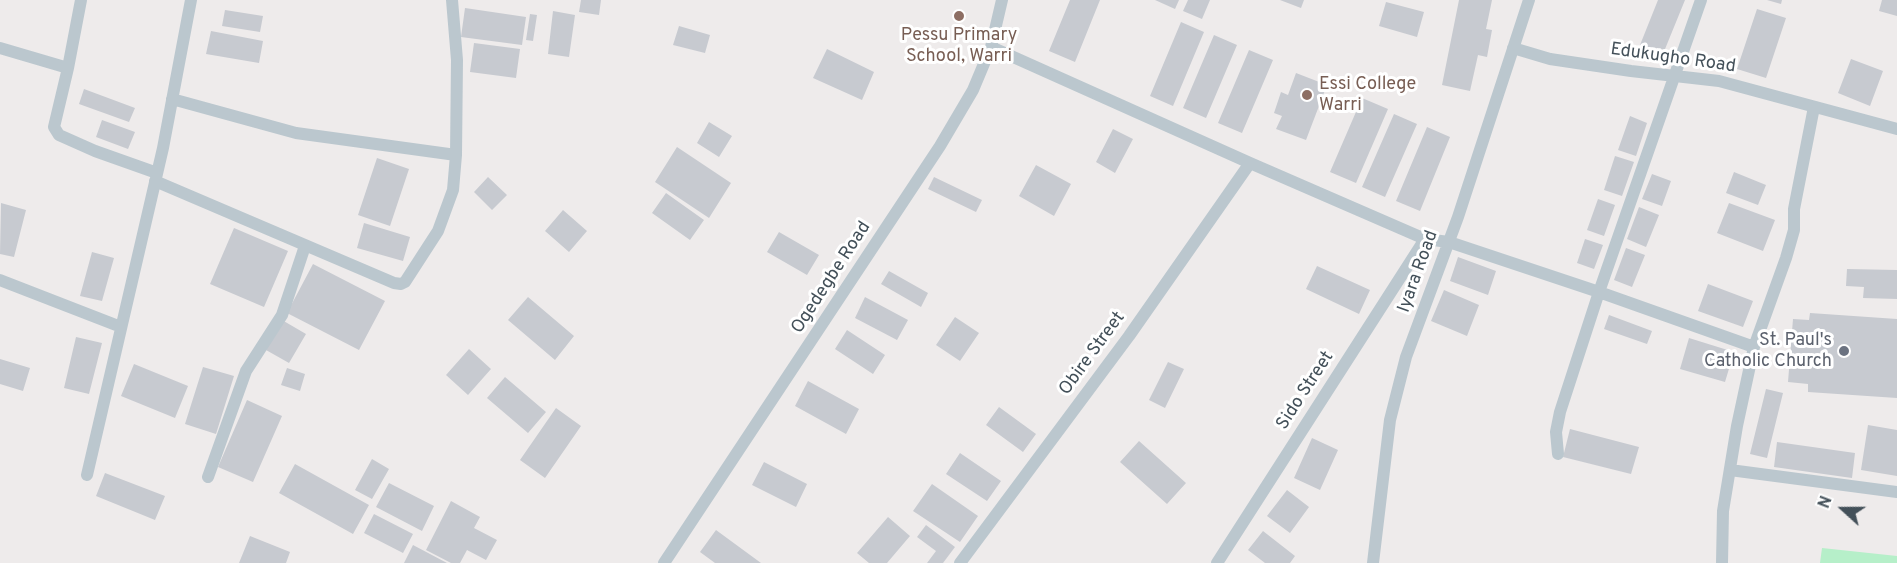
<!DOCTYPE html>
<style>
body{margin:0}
#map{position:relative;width:1897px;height:563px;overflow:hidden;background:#eeebeb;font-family:Overpass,sans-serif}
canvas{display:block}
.north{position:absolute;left:1813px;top:479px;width:60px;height:60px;-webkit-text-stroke:4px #fff;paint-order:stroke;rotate:291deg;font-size:16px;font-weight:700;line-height:24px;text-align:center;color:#435059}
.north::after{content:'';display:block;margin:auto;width:21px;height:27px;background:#435059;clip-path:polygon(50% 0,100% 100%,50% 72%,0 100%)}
</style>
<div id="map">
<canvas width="1897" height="563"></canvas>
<div class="north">N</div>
</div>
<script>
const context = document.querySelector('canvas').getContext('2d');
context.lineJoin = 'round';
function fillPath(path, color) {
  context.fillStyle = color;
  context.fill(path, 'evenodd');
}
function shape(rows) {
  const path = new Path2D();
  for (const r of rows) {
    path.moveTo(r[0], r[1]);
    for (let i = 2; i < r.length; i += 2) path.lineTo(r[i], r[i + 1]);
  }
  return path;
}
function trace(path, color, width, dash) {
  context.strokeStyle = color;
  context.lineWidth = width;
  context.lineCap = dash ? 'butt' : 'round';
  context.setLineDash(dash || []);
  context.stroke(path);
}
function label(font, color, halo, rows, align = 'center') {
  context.font = font + ' Overpass,sans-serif';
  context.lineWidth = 6;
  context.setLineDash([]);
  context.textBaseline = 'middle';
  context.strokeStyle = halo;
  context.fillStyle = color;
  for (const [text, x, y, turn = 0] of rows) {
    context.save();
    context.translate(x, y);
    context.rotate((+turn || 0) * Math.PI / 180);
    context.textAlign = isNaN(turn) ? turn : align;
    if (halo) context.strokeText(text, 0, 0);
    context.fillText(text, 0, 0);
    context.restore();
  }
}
fillPath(shape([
 [1822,548,1897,556,1897,563,1820,563]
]), '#b6efc9');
fillPath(shape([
 [581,0,601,0,599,15,579,12],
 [1070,0,1100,0,1075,62,1049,51],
 [1155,0,1179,0,1175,9],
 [1188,0,1210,0,1202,19,1183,11],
 [1280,0,1304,0,1301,8],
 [1459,0,1492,0,1486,29,1492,30,1487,57,1478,55,1470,91,1442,85],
 [1658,0,1685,0,1663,54,1640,45],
 [1767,0,1782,0,1781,4],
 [1882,0,1897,0,1897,16,1879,11],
 [1386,2,1424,12,1417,37,1379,26],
 [465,8,526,17,522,45,461,37],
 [1757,9,1786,18,1766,78,1737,69],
 [225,10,263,16,260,32,222,26],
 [553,11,575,15,569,57,548,54],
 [530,14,537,15,533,41,526,40],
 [1181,22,1204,32,1173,106,1150,96],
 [679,26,710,35,705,53,673,45],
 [211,31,263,41,259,63,206,54],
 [1214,35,1237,45,1206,118,1183,108],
 [474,43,520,49,516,78,470,72],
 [827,49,874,72,862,100,813,78],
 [1249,50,1273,60,1242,133,1218,123],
 [1851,59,1883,71,1870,106,1838,93],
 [1296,73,1327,85,1306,140,1276,129,1282,116,1274,113,1281,92,1288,95],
 [84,89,135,108,129,122,79,104],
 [1362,98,1388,109,1356,183,1330,172],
 [1394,114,1417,124,1385,197,1362,187],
 [1630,116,1647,123,1636,156,1618,150],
 [102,120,135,132,128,149,96,137],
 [709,122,732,136,719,157,697,143],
 [1427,127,1450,137,1420,211,1396,201],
 [1113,129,1133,139,1115,173,1096,162],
 [677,147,731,183,709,218,655,182],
 [1615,156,1634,162,1622,196,1604,190],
 [377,158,409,169,390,226,358,215],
 [1036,165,1071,184,1054,216,1019,196],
 [1734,172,1766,185,1758,205,1726,193],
 [1652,174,1671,181,1662,206,1642,199],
 [488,177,507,195,492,210,474,192],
 [934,177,982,200,976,212,928,189],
 [666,193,704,220,690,240,652,213],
 [1598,199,1615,205,1604,236,1587,230],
 [1,203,26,210,14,257,0,254],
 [1729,203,1775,220,1763,251,1717,233],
 [1639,207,1659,215,1646,247,1627,239],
 [563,210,587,231,569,252,545,231],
 [364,223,410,237,403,261,357,248],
 [234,228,288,251,264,307,210,284],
 [779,232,819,255,807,275,767,252],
 [1585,239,1603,245,1594,269,1577,263],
 [1626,248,1645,255,1632,287,1614,280],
 [92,252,114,258,102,301,80,296],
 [1458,257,1496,271,1488,295,1450,281],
 [313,264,385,301,359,350,287,313],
 [1317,266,1370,290,1359,314,1306,289],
 [1847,269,1897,270,1897,299,1863,298,1864,287,1846,286],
 [889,271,928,293,921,307,881,284],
 [1708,284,1753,301,1743,327,1698,311],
 [1444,290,1479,305,1467,336,1431,321],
 [528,297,574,336,555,360,508,320],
 [865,297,908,320,897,340,855,318],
 [1810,313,1897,319,1897,398,1808,392,1808,384,1788,382,1793,319,1809,320],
 [1609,315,1652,331,1647,344,1604,329],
 [955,317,979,333,960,361,936,345],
 [282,320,306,334,289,363,266,350],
 [847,330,885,355,873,374,835,349],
 [76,337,102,343,89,394,64,388],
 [1689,338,1734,352,1725,382,1680,369],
 [469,349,491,369,468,395,446,375],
 [0,359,30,368,23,391,0,384],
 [1168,362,1184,369,1165,408,1149,400],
 [134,364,188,386,175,418,121,396],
 [203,367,234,376,216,434,185,424],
 [287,368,305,374,300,391,281,385],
 [505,377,546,412,528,433,487,398],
 [808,381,859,409,846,434,795,406],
 [1766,389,1783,393,1767,458,1750,454],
 [247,400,282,416,253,482,218,467],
 [999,407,1036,434,1023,452,986,425],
 [556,408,581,426,545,478,520,460],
 [1868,425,1897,430,1897,476,1861,470],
 [1570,429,1639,447,1631,474,1563,457],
 [1312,438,1338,450,1320,490,1294,478],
 [1139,441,1186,483,1167,504,1120,462],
 [1777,442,1855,453,1852,478,1774,467],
 [960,453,1001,481,987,501,946,474],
 [372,459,389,469,372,499,355,490],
 [764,462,807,484,796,507,752,485],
 [295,464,369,505,353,534,279,493],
 [105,473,165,496,155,520,96,496],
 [389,483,434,506,422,531,376,507],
 [932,484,978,516,960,542,913,511],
 [1287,490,1309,507,1290,533,1267,516],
 [451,501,480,517,474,528,497,540,486,560,467,550,460,563,451,563,426,550],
 [374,514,413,534,403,553,364,533],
 [888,517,910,536,887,563,869,563,857,553],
 [926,525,955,547,943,563,927,563,936,551,917,537],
 [716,530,761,563,715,563,700,552],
 [1263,531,1295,556,1290,563,1265,563,1248,550],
 [250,536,290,552,286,563,239,563],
 [413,545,447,563,404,563]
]), '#c7cad0');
trace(shape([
 [991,47,1250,163,1425,239,1449,242,1599,292,1754,347],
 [0,48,68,68,54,127,59,135,95,151,157,173],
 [1513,48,1550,59,1631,71,1719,81,1897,129],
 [68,68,81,0],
 [172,99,296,133,456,155],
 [155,181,394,283,401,284,405,282,438,231,453,190,456,155,457,60,452,0],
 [0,280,121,327],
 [1558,454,1556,432,1560,412,1599,292,1701,0],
 [1730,470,1897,492],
 [87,475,163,148,191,0],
 [208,477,246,371,282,315,305,246],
 [664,563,940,146,973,90,991,47,1002,0],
 [960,563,1129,336,1250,163],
 [1217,563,1425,239],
 [1373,563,1390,420,1406,357,1458,217,1529,0],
 [1722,563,1723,511,1737,426,1754,347,1786,258,1794,230,1794,209,1814,107]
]), '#bbc7ce', 12);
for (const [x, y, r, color] of [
 [959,16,6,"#8d6e63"],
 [1307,95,6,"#8d6e63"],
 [1844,351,6,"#6b7280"]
]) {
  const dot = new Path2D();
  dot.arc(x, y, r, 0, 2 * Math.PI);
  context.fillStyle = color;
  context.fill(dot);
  trace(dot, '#fff', 2);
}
label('18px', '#785e54', '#fff', [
 ["Pessu Primary",959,36],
 ["School, Warri",959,57],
 ["Essi College",1319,85,"left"],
 ["Warri",1319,106,"left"]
]);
label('18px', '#435059', '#fff', [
 ["Edukugho Road",1673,59,8],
 ["Iyara Road",1419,272,-70],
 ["Ogedegbe Road",832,278,-57],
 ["Obire Street",1093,354,-54],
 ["Sido Street",1306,391,-57]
]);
label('18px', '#5b616d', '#fff', [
 ["St. Paul's",1832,341],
 ["Catholic Church",1832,362]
], 'right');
</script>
